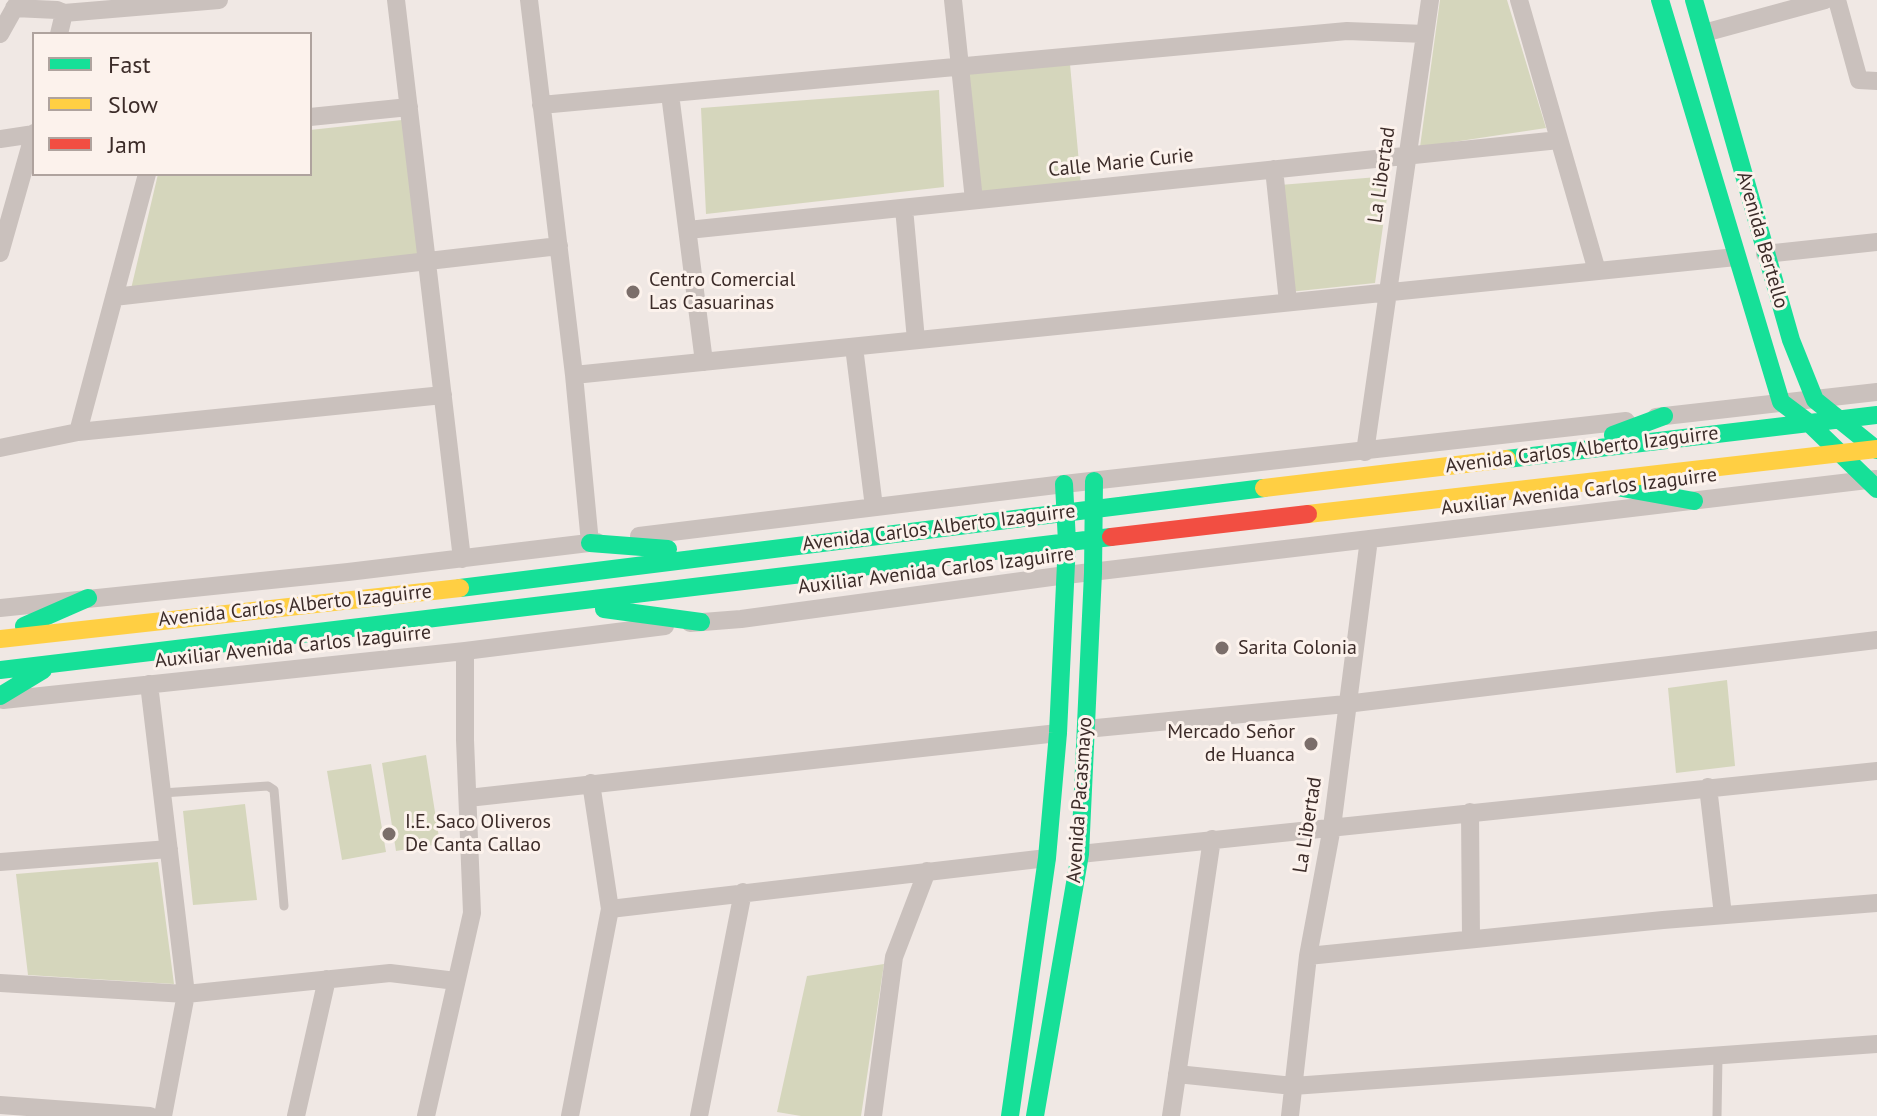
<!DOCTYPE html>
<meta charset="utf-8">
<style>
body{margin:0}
#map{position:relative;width:1877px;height:1116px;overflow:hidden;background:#f0e8e4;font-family:"PT Sans",sans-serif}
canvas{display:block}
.legend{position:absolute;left:32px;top:32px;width:280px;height:144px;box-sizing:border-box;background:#fcf2ec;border:2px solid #afa39e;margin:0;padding:10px 14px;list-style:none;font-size:24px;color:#3c2c29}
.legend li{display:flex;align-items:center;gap:16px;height:40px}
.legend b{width:40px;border:2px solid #afa39e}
</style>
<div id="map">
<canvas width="1877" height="1116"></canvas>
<ul class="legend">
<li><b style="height:10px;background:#16e098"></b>Fast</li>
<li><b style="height:10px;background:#ffcf43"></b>Slow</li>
<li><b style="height:10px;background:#f24e42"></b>Jam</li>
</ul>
</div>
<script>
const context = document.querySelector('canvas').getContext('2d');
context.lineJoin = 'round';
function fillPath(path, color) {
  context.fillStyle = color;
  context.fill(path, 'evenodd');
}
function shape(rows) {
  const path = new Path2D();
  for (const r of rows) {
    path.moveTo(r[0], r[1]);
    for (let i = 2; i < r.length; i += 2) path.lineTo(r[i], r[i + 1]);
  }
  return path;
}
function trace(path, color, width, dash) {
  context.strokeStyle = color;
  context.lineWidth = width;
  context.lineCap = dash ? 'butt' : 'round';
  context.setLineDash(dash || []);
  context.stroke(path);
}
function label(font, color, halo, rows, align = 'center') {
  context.font = font + ' "PT Sans",sans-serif';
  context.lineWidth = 6;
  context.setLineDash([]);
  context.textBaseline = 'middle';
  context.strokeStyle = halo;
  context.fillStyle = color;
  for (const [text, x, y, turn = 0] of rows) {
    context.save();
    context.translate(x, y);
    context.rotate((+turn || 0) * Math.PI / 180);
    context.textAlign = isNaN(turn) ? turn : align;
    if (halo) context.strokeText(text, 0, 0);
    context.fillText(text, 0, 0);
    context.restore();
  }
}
fillPath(shape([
 [1440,0,1507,0,1546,128,1420,147],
 [1070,64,1081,185,981,196,967,73],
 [939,90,944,187,706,214,701,108],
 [402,120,419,254,131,289,158,174,310,174,310,130],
 [1390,176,1375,283,1289,292,1280,185],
 [1727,680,1735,766,1676,773,1668,688],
 [426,755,440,844,396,851,382,763],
 [371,764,386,852,342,860,327,771],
 [245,804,257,900,193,905,183,811],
 [158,862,174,984,28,975,16,874],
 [884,964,861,1116,801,1116,777,1112,807,976]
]), '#d5d6bc');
trace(shape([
 [162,793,268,786,274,790,284,906],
 [1717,1116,1718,1056]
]), '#cac1bd', 9);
trace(shape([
 [396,0,462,559],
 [529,0,574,375,590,543],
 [953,0,974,200],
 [1519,0,1597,271],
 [1837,0,1859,80,1877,81],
 [14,8,57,10,64,13],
 [1704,33,1825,0],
 [0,34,19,0],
 [59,34,64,13,219,0],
 [670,94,704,362],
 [541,105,1347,31,1425,34],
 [310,117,409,107],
 [0,139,34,134],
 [1274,169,1288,302],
 [904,208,916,340],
 [688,230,1559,140],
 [0,253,34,133],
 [1765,254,1877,242],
 [114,297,559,246],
 [854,347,874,507],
 [574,375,1736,257],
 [1656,417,1877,392],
 [78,432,147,174],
 [0,448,78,432,443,395],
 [1365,452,1430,0],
 [639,536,1064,484,1626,421],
 [0,608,348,572,597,542],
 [690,623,741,619,1066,575,1876,479],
 [149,684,186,994,163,1116],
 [3,700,465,651,665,626],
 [1086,729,1346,704,1877,640],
 [1708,787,1723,915],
 [468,798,1058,733],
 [1470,812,1471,939],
 [1080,854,1877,771],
 [0,862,169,849],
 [610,909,1047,858],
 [1308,956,1663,920,1877,903],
 [0,983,186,994,390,973,456,981],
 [1177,1074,1293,1086,1877,1044],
 [0,1105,150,1116],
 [296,1116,327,979],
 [426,1116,472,913,465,740,465,651],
 [570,1116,610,909,591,783],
 [699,1116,743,892],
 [873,1116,894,957,927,871],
 [1171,1116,1212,839],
 [1290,1116,1308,956,1332,827,1369,539]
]), '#cac1bd', 18);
trace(shape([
 [1660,0,1781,402,1809,423,1877,489],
 [1694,0,1791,340,1815,400,1877,450],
 [1613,435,1664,416],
 [1507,459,1877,415],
 [1622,488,1694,501],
 [590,543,668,549],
 [460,588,1264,488],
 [604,609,701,622],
 [24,626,88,598],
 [0,670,1111,537],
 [0,696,43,670],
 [1010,1116,1047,858,1058,733,1067,542,1064,484],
 [1035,1116,1080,854,1093,573,1094,481]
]), '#16e098', 18);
trace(shape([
 [1264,488,1507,459],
 [1308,514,1877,449],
 [0,639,460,588]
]), '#ffcf43', 18);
trace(shape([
 [1111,537,1308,514]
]), '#f24e42', 18);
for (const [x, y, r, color] of [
 [633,292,8,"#7b6e6a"],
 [1222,648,8,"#7b6e6a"],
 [1311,744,8,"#7b6e6a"],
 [389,834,8,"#7b6e6a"]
]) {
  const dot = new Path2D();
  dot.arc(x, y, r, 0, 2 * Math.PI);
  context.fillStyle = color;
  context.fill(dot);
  trace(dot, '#fcf2ec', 3);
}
label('20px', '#3c2c29', '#fcf2ec', [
 ["Calle Marie Curie",1121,163,-6],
 ["La Libertad",1382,175,-82],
 ["Avenida Bertello",1762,240,74],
 ["Avenida Carlos Alberto Izaguirre",1582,450,-7],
 ["Auxiliar Avenida Carlos Izaguirre",1579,492,-7],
 ["Avenida Carlos Alberto Izaguirre",939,528,-7],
 ["Auxiliar Avenida Carlos Izaguirre",936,571,-7],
 ["Avenida Carlos Alberto Izaguirre",295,606,-6],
 ["Auxiliar Avenida Carlos Izaguirre",293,647,-6],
 ["Avenida Pacasmayo",1080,800,-86],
 ["La Libertad",1308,825,-81]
]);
label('20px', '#3c2c29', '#fcf2ec', [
 ["Centro Comercial",649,280],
 ["Las Casuarinas",649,303],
 ["Sarita Colonia",1238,648],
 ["Mercado Señor",1295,732,"right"],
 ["de Huanca",1295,755,"right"],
 ["I.E. Saco Oliveros",405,822],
 ["De Canta Callao",405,845]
], 'left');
</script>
